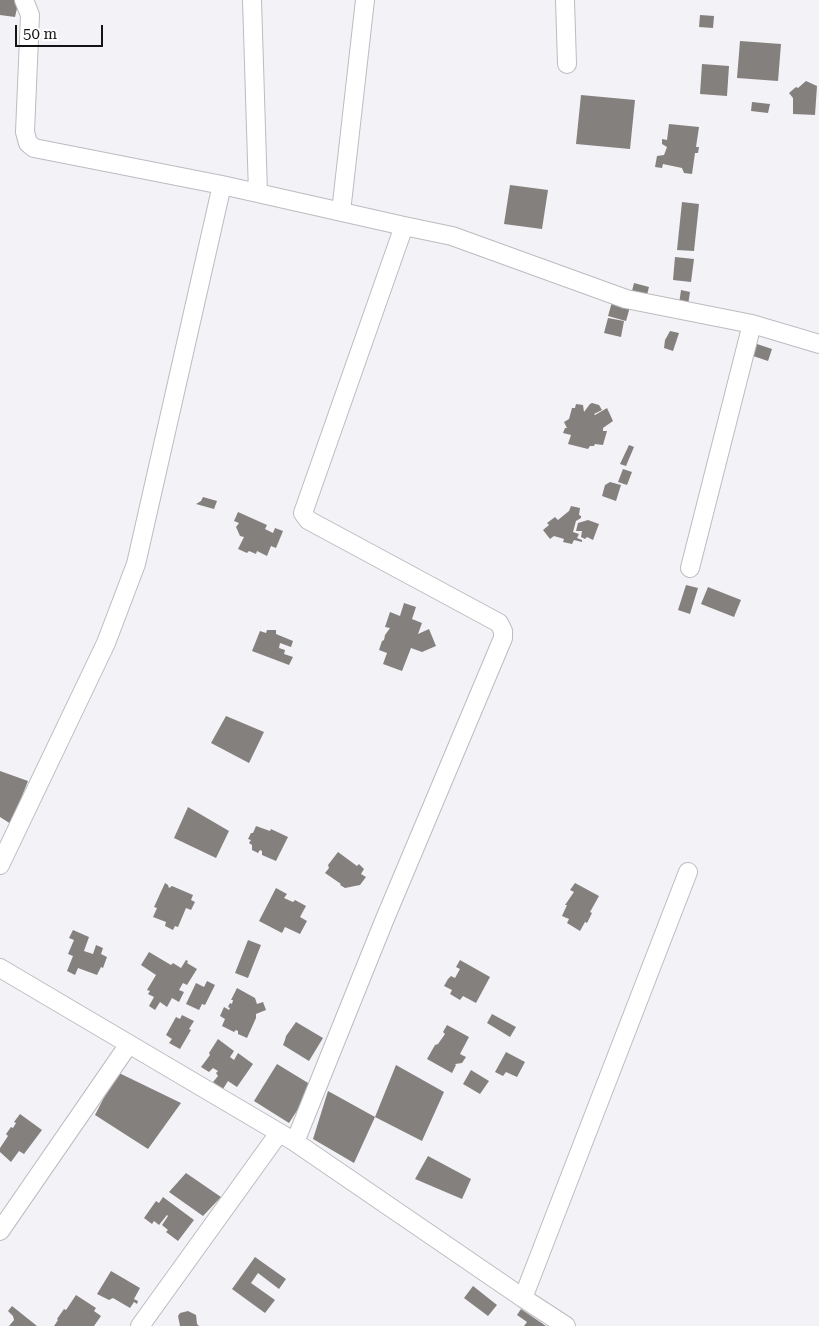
<!DOCTYPE html>
<style>
body{margin:0}
#map{position:relative;width:819px;height:1326px;overflow:hidden;background:#f2f2f7;font-family:"Roboto Serif",serif}
canvas{display:block}
.scale{position:absolute;left:15px;top:25px;width:88px;height:22px;box-sizing:border-box;border:2px solid #131415;border-top:0;padding-left:6px;font-size:15px;line-height:18px;white-space:nowrap;color:#131415;-webkit-text-stroke:4px #fff;paint-order:stroke}
</style>
<div id="map">
<canvas width="819" height="1326"></canvas>
<div class="scale">50 m</div>
</div>
<script>
const context = document.querySelector('canvas').getContext('2d');
context.lineJoin = 'round';
function fillPath(path, color) {
  context.fillStyle = color;
  context.fill(path, 'evenodd');
}
function shape(rows) {
  const path = new Path2D();
  for (const r of rows) {
    path.moveTo(r[0], r[1]);
    for (let i = 2; i < r.length; i += 2) path.lineTo(r[i], r[i + 1]);
  }
  return path;
}
function trace(path, color, width, dash) {
  context.strokeStyle = color;
  context.lineWidth = width;
  context.lineCap = dash ? 'butt' : 'round';
  context.setLineDash(dash || []);
  context.stroke(path);
}
fillPath(shape([
 [0,0,19,0,15,17,0,15],
 [700,15,714,16,713,28,699,27],
 [740,41,781,44,778,81,737,78],
 [702,64,729,66,727,96,700,94],
 [806,81,817,86,815,115,793,114,793,98,789,93,796,87,798,88],
 [581,95,635,100,630,149,576,144],
 [752,102,770,104,768,113,751,111],
 [669,124,699,127,696,147,699,147,698,153,695,153,692,174,684,173,682,168,663,164,662,168,655,167,657,156,664,155,667,147,662,144,662,139,667,140],
 [510,185,548,190,542,229,504,224],
 [682,202,699,204,694,251,677,250],
 [675,257,694,259,691,282,673,280],
 [634,283,649,287,647,295,632,291],
 [681,290,690,292,688,305,679,304],
 [612,302,630,307,626,321,608,316],
 [608,318,624,321,621,337,604,333],
 [670,331,679,333,673,351,664,348,665,340],
 [757,344,772,349,768,361,753,356],
 [592,403,599,405,602,410,594,414,595,415,607,408,613,421,603,428,603,431,607,431,603,445,595,444,594,446,590,446,588,449,568,444,571,435,563,433,565,428,567,428,564,422,569,419,572,408,575,408,576,404,583,405,584,412,590,404],
 [629,445,634,447,626,466,620,464],
 [623,469,632,472,627,485,618,482],
 [610,482,621,485,616,501,602,496,605,485],
 [203,497,217,501,214,509,196,504,201,501],
 [571,506,580,508,579,515,581,516,581,518,576,521,573,532,579,534,577,538,582,540,582,542,574,540,572,544,563,542,564,539,554,536,550,539,543,530,549,525,547,523,555,517,558,520,569,511],
 [238,512,267,525,265,529,273,533,275,528,283,531,276,548,271,546,267,556,257,551,256,554,249,551,247,553,238,549,244,537,240,536,236,527,239,523,234,521],
 [588,520,599,524,593,540,587,537,585,539,581,537,582,531,576,531,578,523],
 [686,585,698,588,690,614,678,610],
 [708,587,741,600,734,617,701,604],
 [404,603,416,607,412,619,422,623,418,634,429,629,436,646,422,652,411,648,402,671,383,664,387,653,379,650,382,641,384,640,385,635,390,628,385,627,390,612,400,616],
 [267,630,276,630,276,634,293,641,291,647,280,643,279,648,285,650,284,654,293,657,289,665,252,651,260,631,266,633],
 [226,716,264,732,249,763,211,743],
 [0,771,28,781,11,824,0,817],
 [188,807,229,831,216,858,174,838],
 [256,826,270,831,271,829,288,837,276,861,262,855,262,851,260,850,258,853,252,850,252,845,249,843,251,840,248,839,251,833,253,833],
 [338,852,357,866,359,864,364,869,361,874,366,877,360,885,345,888,340,885,341,884,325,873,329,868,328,865],
 [165,883,168,885,169,888,172,886,193,895,191,900,195,902,191,910,186,908,178,927,175,926,173,930,165,926,166,922,153,917,157,908,154,907],
 [575,883,599,896,590,912,592,913,587,923,585,922,580,931,567,923,569,919,562,916,567,905,565,905,574,892,570,890],
 [276,888,287,894,284,898,293,902,295,900,306,906,300,917,307,921,300,934,285,927,282,933,259,921],
 [73,930,89,937,84,951,93,954,96,945,103,948,101,954,107,957,103,968,101,967,97,975,78,968,75,975,67,971,73,956,68,954,74,940,69,938],
 [248,940,261,945,248,978,235,973],
 [149,952,171,965,173,963,181,968,186,960,188,961,187,963,197,969,187,985,183,983,179,990,184,992,179,1002,172,998,167,1007,160,1002,155,1010,149,1006,154,997,148,994,150,991,147,990,156,975,141,965],
 [460,960,490,977,476,1003,463,996,460,1000,450,994,452,990,444,986,448,979,451,976,455,978,460,969,456,967],
 [207,981,215,985,205,1005,202,1004,199,1010,186,1004,196,983,204,987],
 [237,988,255,998,257,1004,263,1002,266,1010,256,1014,256,1018,247,1038,238,1034,238,1031,236,1030,234,1032,222,1026,225,1019,220,1016,224,1007,229,1010,230,1008,228,1007,230,1003,232,1004,233,1000,231,1000],
 [492,1014,516,1027,510,1037,487,1023],
 [182,1015,194,1021,189,1029,191,1030,180,1049,169,1043,172,1039,166,1035,176,1017,180,1019],
 [296,1022,323,1038,309,1061,283,1045,285,1040,286,1036],
 [447,1025,469,1037,460,1054,466,1057,462,1063,455,1064,456,1065,452,1073,427,1059,435,1045,438,1044,445,1034,443,1032],
 [218,1039,234,1051,230,1057,234,1060,238,1053,253,1064,237,1087,228,1081,223,1089,213,1082,218,1076,216,1073,218,1071,213,1068,209,1072,201,1067,210,1055,209,1053],
 [506,1052,525,1062,517,1077,506,1072,503,1076,495,1072],
 [277,1064,313,1086,289,1123,254,1101],
 [396,1065,444,1092,422,1141,375,1117,354,1163,313,1139,328,1091,375,1117],
 [471,1070,489,1081,480,1094,463,1084],
 [117,1072,181,1103,148,1149,95,1115],
 [20,1114,42,1130,24,1154,19,1151,11,1162,0,1152,0,1148,8,1136,6,1134,11,1127,13,1128,16,1123,14,1122],
 [428,1156,471,1179,462,1199,415,1179],
 [186,1173,221,1197,203,1216,169,1192],
 [163,1197,194,1220,178,1241,166,1232,168,1230,162,1225,168,1216,167,1215,159,1225,154,1221,152,1224,144,1218,156,1201,159,1203],
 [255,1257,286,1279,279,1289,258,1273,251,1283,275,1300,265,1313,232,1289],
 [111,1271,140,1288,134,1299,138,1301,137,1304,134,1302,130,1308,113,1298,109,1300,97,1294],
 [473,1286,497,1305,488,1316,464,1298],
 [76,1295,96,1308,94,1311,101,1316,94,1326,54,1326,58,1320,57,1319,64,1309,66,1310],
 [12,1306,37,1326,9,1326,14,1320,13,1316,8,1311],
 [521,1309,546,1326,524,1326,527,1322,517,1315],
 [188,1311,196,1315,197,1324,199,1326,180,1326,178,1316,180,1313]
]), '#84807e');
const minor = shape([
 [24,0,30,15,25,132,28,143,34,148,222,185,404,226,452,236,626,299,752,324,819,344],
 [252,0,258,193],
 [565,0,567,64],
 [341,212,365,0],
 [690,568,752,324],
 [0,865,106,643,136,564,222,185],
 [0,968,295,1142,523,1298,566,1326],
 [295,1142,384,921,503,638,503,631,499,623,308,520,303,513,404,226],
 [0,1231,129,1044],
 [523,1298,688,872],
 [140,1326,279,1133]
]);
trace(minor, '#bcbcc0', 20);
trace(minor, '#fff', 18);
</script>
